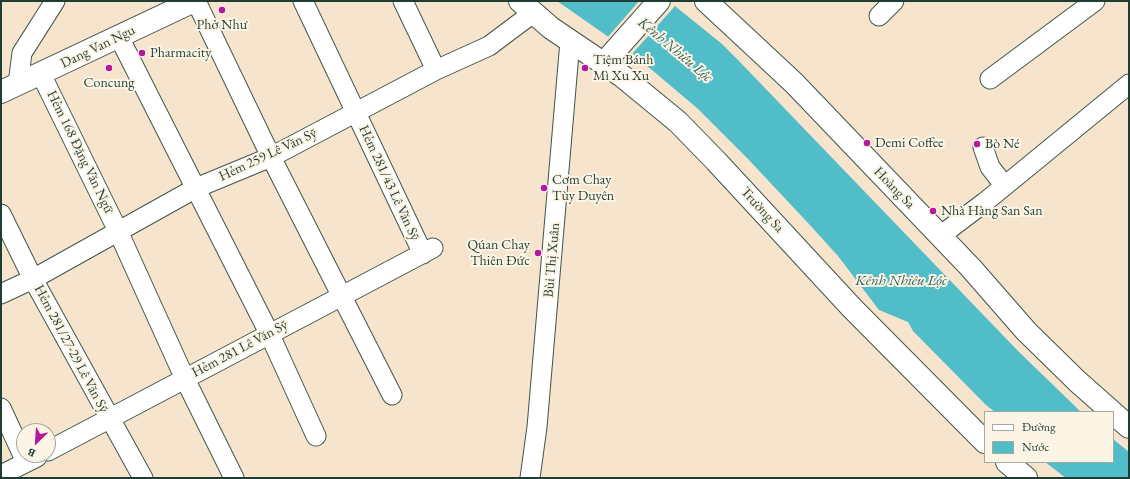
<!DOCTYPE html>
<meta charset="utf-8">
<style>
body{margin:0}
#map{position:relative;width:1130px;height:479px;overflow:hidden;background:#f7e4cc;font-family:"EB Garamond",serif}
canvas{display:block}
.frame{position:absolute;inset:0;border:2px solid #1f3d34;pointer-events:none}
.legend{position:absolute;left:984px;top:411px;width:130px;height:52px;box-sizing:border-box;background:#fcf5e5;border:1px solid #a4ab9e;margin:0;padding:5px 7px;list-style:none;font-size:12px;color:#1f3d34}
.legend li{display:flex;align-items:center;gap:8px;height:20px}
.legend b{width:20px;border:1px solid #a4ab9e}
.north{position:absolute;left:16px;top:423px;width:40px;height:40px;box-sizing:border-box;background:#fcf5e5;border:1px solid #a4ab9e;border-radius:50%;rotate:205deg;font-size:11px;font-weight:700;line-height:16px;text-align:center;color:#1f3d34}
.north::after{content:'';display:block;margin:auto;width:14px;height:18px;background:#b5179e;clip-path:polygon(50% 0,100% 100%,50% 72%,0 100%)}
</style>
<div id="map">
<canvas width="1130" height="479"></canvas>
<div class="frame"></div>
<ul class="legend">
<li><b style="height:5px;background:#fff"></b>Đường</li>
<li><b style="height:11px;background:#50bdc9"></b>Nước</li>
</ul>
<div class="north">B</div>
</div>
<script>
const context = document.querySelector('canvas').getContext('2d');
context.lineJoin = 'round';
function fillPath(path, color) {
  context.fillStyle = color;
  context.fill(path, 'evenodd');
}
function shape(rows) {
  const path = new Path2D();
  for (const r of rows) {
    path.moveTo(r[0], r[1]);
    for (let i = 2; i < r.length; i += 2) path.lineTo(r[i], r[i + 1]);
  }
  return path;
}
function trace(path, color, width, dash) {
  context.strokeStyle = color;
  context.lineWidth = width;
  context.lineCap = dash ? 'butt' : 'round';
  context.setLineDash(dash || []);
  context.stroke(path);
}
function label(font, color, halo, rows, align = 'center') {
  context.font = font + ' "EB Garamond",serif';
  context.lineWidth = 4;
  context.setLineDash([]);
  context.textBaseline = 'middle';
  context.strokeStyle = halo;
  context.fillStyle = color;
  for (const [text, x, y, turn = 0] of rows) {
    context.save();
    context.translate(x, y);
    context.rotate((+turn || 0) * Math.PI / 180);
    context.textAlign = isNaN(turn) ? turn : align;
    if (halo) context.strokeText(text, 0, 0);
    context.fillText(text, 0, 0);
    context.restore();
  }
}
fillPath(shape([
 [557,1,667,1,675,6,722,44,737,59,1018,351,1081,412,995,412,986,405,913,331,908,322,879,310,838,256,809,224,748,159,697,108,633,54],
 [1113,439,1129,452,1129,478,1066,478,1045,462,1113,462]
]), '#50bdc9');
fillPath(shape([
 [639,1,671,1,676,5,631,55,607,38]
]), '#f7e4cc');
const street = shape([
 [196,1,271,157,392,395],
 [303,1,423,254],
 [403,1,436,70],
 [879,16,894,1],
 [119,37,269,333,316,436],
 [41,74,118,231,185,379,234,478],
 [990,79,1095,1],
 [18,84,22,53,55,1],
 [983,147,990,167,1004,185],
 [1,214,33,279,143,478],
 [940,236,985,202,1129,84],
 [1,294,33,279,196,188,271,157,436,70,489,46,533,13],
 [1,408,26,462],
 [48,451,433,248],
 [1,475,37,457],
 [530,478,537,427,570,41]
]);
const secondary = shape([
 [520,1,551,28,622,76,678,122,716,161,852,308,985,442],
 [706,1,794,83,971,268,1026,331,1077,381,1112,412],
 [604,63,659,1],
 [1,92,194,1],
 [1113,413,1129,427],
 [1007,462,1026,478]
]);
trace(street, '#3f564b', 21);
trace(secondary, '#3f564b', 24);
trace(street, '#fff', 19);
trace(secondary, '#fff', 22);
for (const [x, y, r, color] of [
 [222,10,4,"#b5179e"],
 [142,53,4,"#b5179e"],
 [109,68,4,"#b5179e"],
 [585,68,4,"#b5179e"],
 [867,143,4,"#b5179e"],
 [977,144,4,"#b5179e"],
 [544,188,4,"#b5179e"],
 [933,211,4,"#b5179e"],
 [538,253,4,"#b5179e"]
]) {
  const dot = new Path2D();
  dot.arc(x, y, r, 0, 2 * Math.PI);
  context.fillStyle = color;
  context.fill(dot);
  trace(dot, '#fcf5e5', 1.5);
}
label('14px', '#1f3d34', '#fcf5e5', [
 ["Phở Như",222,25,"center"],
 ["Pharmacity",150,53],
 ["Tiệm Bánh",593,60],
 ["Mì Xu Xu",593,76],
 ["Concung",109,83,"center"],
 ["Demi Coffee",875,143],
 ["Bò Né",985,144],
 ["Cơm Chay",552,180],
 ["Tùy Duyên",552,196],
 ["Nhà Hàng San San",941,211],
 ["Qúan Chay",530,245,"right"],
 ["Thiên Đức",530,261,"right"]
], 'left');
label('14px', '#1f3d34', '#fcf5e5', [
 ["Dang Van Ngu",98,47,-26],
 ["Hẻm 168 Đặng Văn Ngữ",80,152,64],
 ["Hẻm 259 Lê Văn Sỹ",268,155,-25],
 ["Hẻm 281/43 Lê Văn Sỹ",389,183,65],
 ["Hoàng Sa",894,188,46],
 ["Trường Sa",762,210,47],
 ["Bùi Thị Xuân",552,260,-85],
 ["Hẻm 281/27-29 Lê Văn Sỹ",71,349,62],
 ["Hẻm 281 Lê Văn Sỹ",240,349,-28]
]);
label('italic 15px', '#2b5d59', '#fcf5e5', [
 ["Kênh Nhiêu Lộc",675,50,40],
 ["Kênh Nhiêu Lộc",901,281]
]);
</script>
